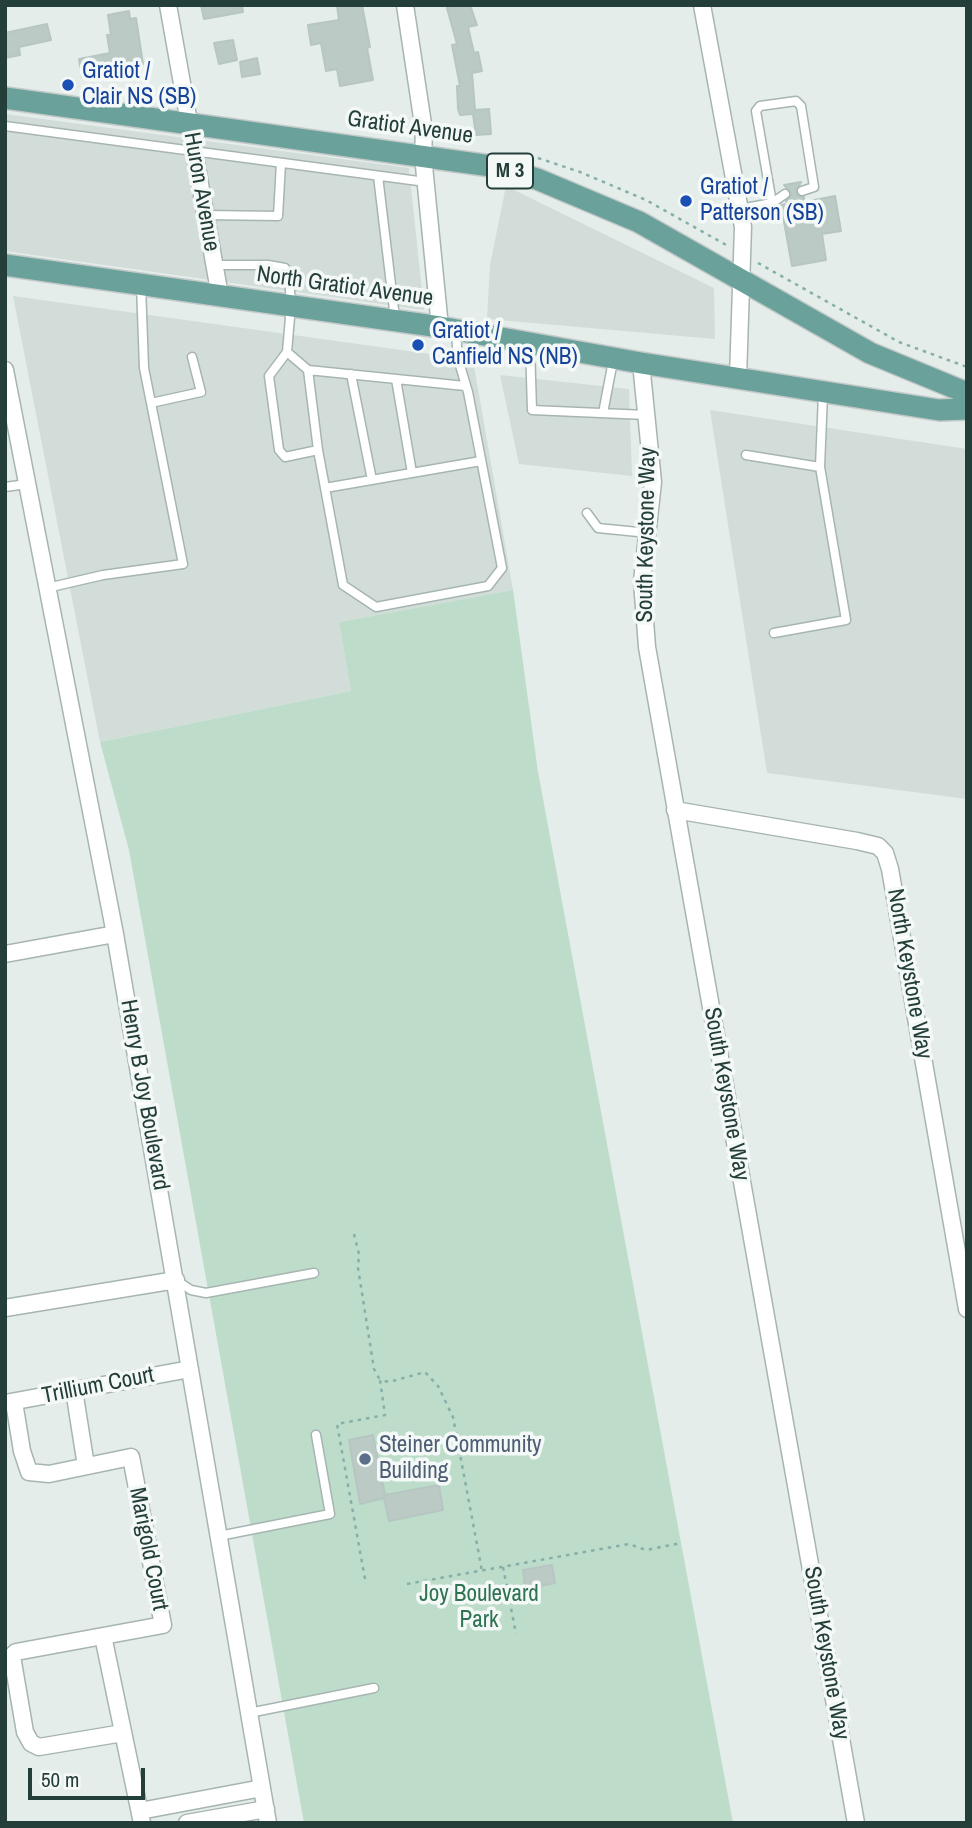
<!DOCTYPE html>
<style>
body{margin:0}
#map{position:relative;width:972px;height:1828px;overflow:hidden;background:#e4edea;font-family:"Archivo Narrow",sans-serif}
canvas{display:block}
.frame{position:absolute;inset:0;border:7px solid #243e3a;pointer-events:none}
.scale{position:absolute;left:28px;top:1768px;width:117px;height:32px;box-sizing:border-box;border:4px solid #243e3a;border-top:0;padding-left:9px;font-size:21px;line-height:24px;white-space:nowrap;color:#243e3a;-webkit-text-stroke:5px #f4f9f7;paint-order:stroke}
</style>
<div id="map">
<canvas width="972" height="1828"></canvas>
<div class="frame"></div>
<div class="scale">50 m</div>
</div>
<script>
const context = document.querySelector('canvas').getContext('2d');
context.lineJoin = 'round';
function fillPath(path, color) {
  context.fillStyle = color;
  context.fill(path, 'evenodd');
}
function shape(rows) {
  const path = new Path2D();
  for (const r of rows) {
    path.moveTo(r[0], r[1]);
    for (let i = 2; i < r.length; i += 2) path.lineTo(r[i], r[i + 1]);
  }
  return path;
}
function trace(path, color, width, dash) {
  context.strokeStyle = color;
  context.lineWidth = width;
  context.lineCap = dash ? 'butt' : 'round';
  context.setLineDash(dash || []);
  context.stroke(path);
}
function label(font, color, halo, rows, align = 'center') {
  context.font = font + ' "Archivo Narrow",sans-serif';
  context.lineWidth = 7;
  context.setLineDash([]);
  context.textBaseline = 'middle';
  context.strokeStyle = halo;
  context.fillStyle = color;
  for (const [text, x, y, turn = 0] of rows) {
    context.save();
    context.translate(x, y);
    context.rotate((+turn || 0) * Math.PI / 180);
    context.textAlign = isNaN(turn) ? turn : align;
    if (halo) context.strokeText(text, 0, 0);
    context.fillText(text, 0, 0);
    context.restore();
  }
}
fillPath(shape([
 [5,114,409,168,424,310,5,251],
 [506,186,714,288,715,339,487,319,490,265],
 [13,296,473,360,513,590,339,622,351,691,100,742],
 [500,375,629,389,632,476,519,464],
 [710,410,967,449,967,799,767,773]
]), '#d2ddd9');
fillPath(shape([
 [513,590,538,772,733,1823,304,1823,129,850,100,742,351,691,339,622]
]), '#bdddca');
const building = shape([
 [201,5,242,5,243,12,204,19,201,5],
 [337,5,362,5,370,47,367,48,373,80,340,86,337,69,326,71,321,43,311,45,308,25,339,20,337,5],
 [457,5,470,5,477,25,468,27,474,53,478,52,482,71,472,73,475,110,489,109,491,134,476,135,473,114,460,115,458,109,457,86,460,86,452,45,457,44,447,8,457,5],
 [129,11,130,19,136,18,143,64,100,71,101,75,82,77,79,59,110,53,107,35,111,35,108,15,129,11],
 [47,24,51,40,19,47,20,55,5,58,5,33,47,24],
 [233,40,237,60,219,64,214,43,233,40],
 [257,58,260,74,242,77,240,62,257,58],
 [801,182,796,192,798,196,804,197,804,202,835,196,841,231,822,234,826,260,792,266,781,205,787,204,786,201,792,194,784,185,801,182],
 [373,1435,385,1495,439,1485,443,1510,389,1521,384,1498,360,1504,349,1440,373,1435],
 [552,1565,555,1583,525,1589,523,1570,552,1565]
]);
fillPath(building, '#bccac6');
trace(building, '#b6c6c2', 2);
const service = shape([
 [5,126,426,182],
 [378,176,395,318],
 [772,203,756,111,760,106,796,101,801,106,814,187,802,191],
 [740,209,772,203,785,194],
 [205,215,278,216,281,163],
 [214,265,268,265,285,268,289,276,291,306,287,352,269,376,279,450,285,457,318,450],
 [141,285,144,368,151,403,201,392,192,357],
 [530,345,532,410,646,415],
 [287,352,308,370,465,386],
 [308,370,318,450,343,585,376,607,488,586,502,568,468,392,458,359,456,333],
 [351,374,372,480],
 [396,379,412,473],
 [603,413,613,361],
 [746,455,820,467],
 [5,487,27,484],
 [325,488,481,461],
 [587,513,598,528,648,533],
 [47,588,103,575,183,564,151,403],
 [774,633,846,620,820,467,823,394],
 [176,1280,191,1290,206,1293,314,1273],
 [219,1536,330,1514,316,1435],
 [249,1713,374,1688]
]);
const minor = shape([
 [168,5,220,296],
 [405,5,424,131,423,156,440,327],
 [702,5,743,227,738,377],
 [641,363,653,482,642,581,647,647,856,1823],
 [5,370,115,934,268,1823],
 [675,810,857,841,878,846,885,853,890,869,967,1309],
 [5,954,115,934],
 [5,1308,176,1280],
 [74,1390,86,1466],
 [14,1402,22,1451,29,1472,49,1474,131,1457,163,1625,16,1652,12,1656,25,1732,31,1743,39,1747,123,1733],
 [5,1403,190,1369],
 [103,1636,142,1823],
 [140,1811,262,1788],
 [187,1823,266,1809]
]);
const primary = shape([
 [5,98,498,167,537,179,639,222,870,353,967,393],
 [5,265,440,327,641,363,939,410,967,409]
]);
trace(service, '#a7b5b2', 11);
trace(minor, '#a7b5b2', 19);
trace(primary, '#c2c9c8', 24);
trace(shape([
 [538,158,580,172,646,200,728,246],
 [758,263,899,342,967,367],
 [354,1234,359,1254,358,1268,374,1369,380,1380],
 [503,1567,516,1634],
 [365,1579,337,1424,385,1415,380,1380,389,1382,425,1372,438,1386,453,1417,482,1571],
 [407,1584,629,1544,646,1550,681,1543]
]), '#85afa8', 2.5, [3.5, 5]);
trace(service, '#fff', 8);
trace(minor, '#fff', 16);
trace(primary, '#6aa19a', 21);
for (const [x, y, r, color] of [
 [68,85,7,"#1a4fb4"],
 [686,201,7,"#1a4fb4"],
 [418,345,7,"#1a4fb4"],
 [365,1459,7,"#5c6f8a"]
]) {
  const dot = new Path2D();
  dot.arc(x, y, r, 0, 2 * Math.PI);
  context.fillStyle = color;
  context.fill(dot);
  trace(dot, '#f4f9f7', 2.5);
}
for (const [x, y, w] of [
 [510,171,46]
]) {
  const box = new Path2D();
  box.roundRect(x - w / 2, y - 17.5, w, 35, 5);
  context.fillStyle = '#f4f9f7';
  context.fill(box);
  trace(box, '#243e3a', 2);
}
label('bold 21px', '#243e3a', null, [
 ["M 3",510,171]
]);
label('23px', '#164399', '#f4f9f7', [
 ["Gratiot /",82,72],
 ["Clair NS (SB)",82,98],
 ["Gratiot /",700,188],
 ["Patterson (SB)",700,214],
 ["Gratiot /",432,332],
 ["Canfield NS (NB)",432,358]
], 'left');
label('23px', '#243e3a', '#f4f9f7', [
 ["Gratiot Avenue",410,128,8],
 ["Huron Avenue",201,192,80],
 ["North Gratiot Avenue",345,287,8],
 ["South Keystone Way",647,535,-89],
 ["North Keystone Way",909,974,80],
 ["South Keystone Way",726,1094,80],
 ["Henry B Joy Boulevard",144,1095,80],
 ["Trillium Court",98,1386,-11],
 ["Marigold Court",148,1549,79],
 ["South Keystone Way",826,1653,80]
]);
label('23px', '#4e5e75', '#f4f9f7', [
 ["Steiner Community",379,1446],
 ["Building",379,1472]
], 'left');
label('23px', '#2f7353', '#f4f9f7', [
 ["Joy Boulevard",479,1595],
 ["Park",479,1621]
]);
</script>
